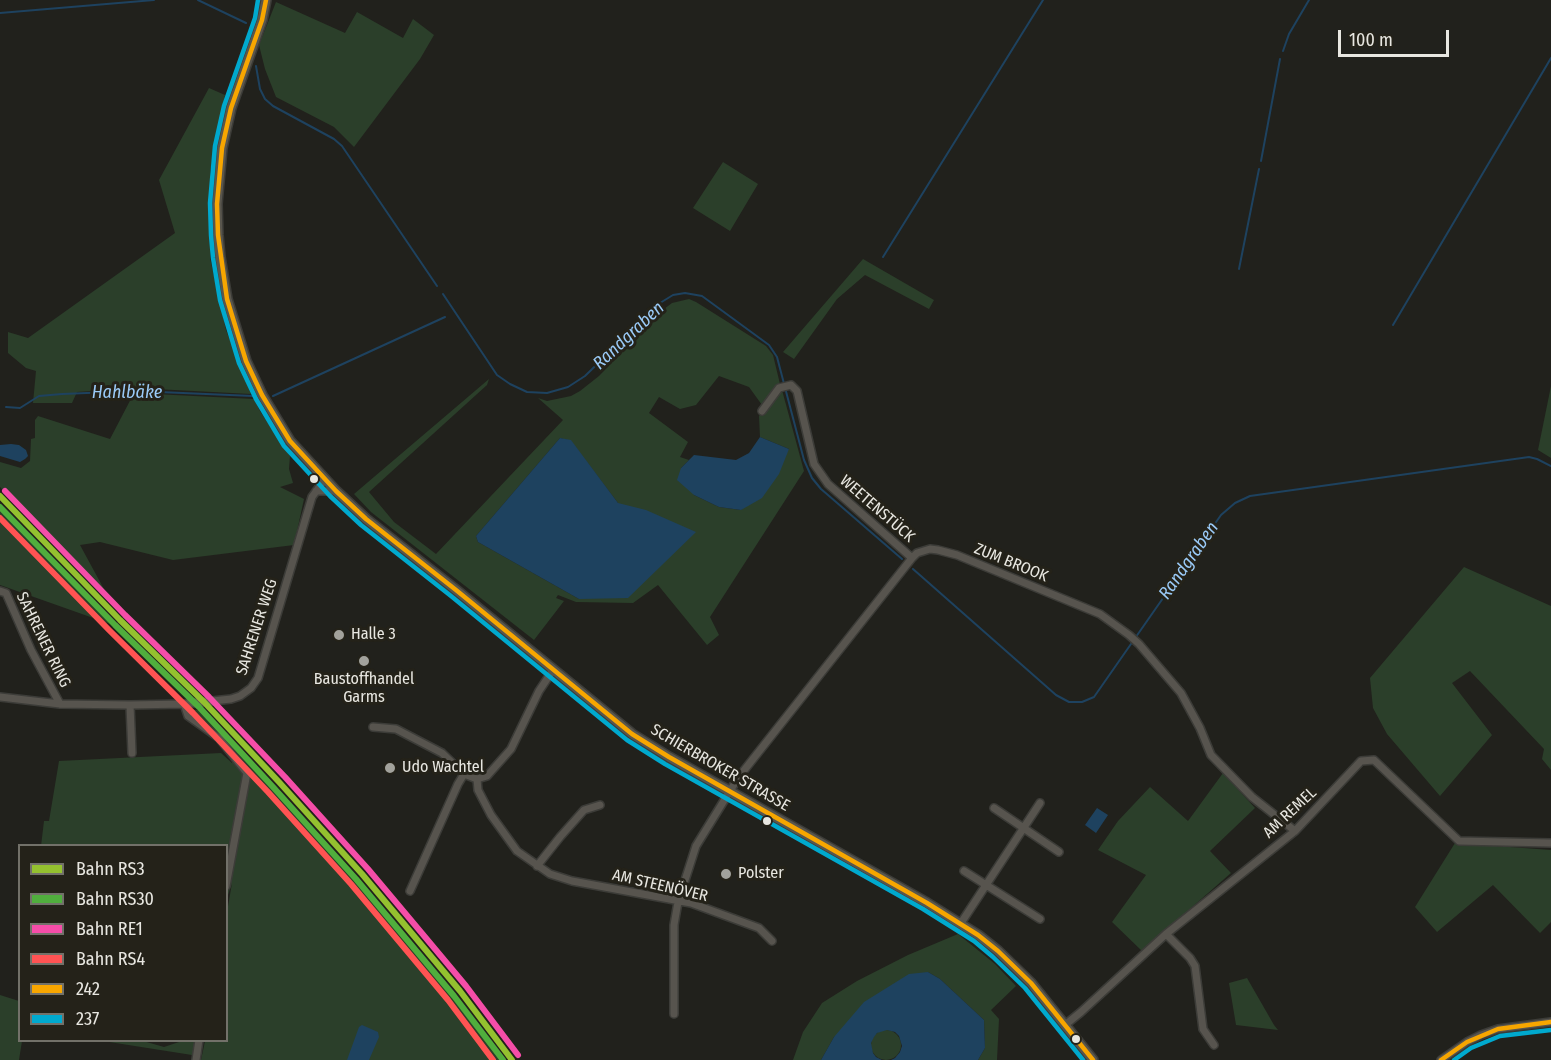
<!DOCTYPE html>
<meta charset="utf-8">
<style>
body{margin:0}
#map{position:relative;width:1551px;height:1060px;overflow:hidden;background:#21211c;font-family:"Fira Sans Condensed",sans-serif}
canvas{display:block}
.legend{position:absolute;left:18px;top:844px;width:210px;height:198px;box-sizing:border-box;background:#242219;border:2px solid #727169;margin:0;padding:8px 10px;list-style:none;font-size:18px;color:#e8e7e1}
.legend li{display:flex;align-items:center;gap:12px;height:30px}
.legend b{width:30px;border:2px solid #727169}
.scale{position:absolute;left:1338px;top:30px;width:111px;height:27px;box-sizing:border-box;border:3px solid #e8e7e1;border-top:0;padding-left:8px;font-size:18px;line-height:21px;white-space:nowrap;color:#e8e7e1;-webkit-text-stroke:4px #242219;paint-order:stroke}
</style>
<div id="map">
<canvas width="1551" height="1060"></canvas>
<ul class="legend">
<li><b style="height:8px;background:#94c12f"></b>Bahn RS3</li>
<li><b style="height:8px;background:#50ae3d"></b>Bahn RS30</li>
<li><b style="height:8px;background:#f54da8"></b>Bahn RE1</li>
<li><b style="height:8px;background:#ff5353"></b>Bahn RS4</li>
<li><b style="height:8px;background:#f7a600"></b>242</li>
<li><b style="height:8px;background:#00a9ce"></b>237</li>
</ul>
<div class="scale">100 m</div>
</div>
<script>
const context = document.querySelector('canvas').getContext('2d');
context.lineJoin = 'round';
function fillPath(path, color) {
  context.fillStyle = color;
  context.fill(path, 'evenodd');
}
function shape(rows) {
  const path = new Path2D();
  for (const r of rows) {
    if (r.length === 3) {
      path.moveTo(r[0] + r[2], r[1]);
      path.arc(r[0], r[1], r[2], 0, 2 * Math.PI);
      continue;
    }
    path.moveTo(r[0], r[1]);
    for (let i = 2; i < r.length; i += 2) path.lineTo(r[i], r[i + 1]);
  }
  return path;
}
function trace(path, color, width, dash) {
  context.strokeStyle = color;
  context.lineWidth = width;
  context.lineCap = dash ? 'butt' : 'round';
  context.setLineDash(dash || []);
  context.stroke(path);
}
function label(font, color, halo, rows, align = 'center') {
  context.font = font + ' "Fira Sans Condensed",sans-serif';
  context.lineWidth = 6;
  context.setLineDash([]);
  context.textBaseline = 'middle';
  context.strokeStyle = halo;
  context.fillStyle = color;
  for (const [text, x, y, turn = 0] of rows) {
    context.save();
    context.translate(x, y);
    context.rotate((+turn || 0) * Math.PI / 180);
    context.textAlign = isNaN(turn) ? turn : align;
    if (halo) context.strokeText(text, 0, 0);
    context.fillText(text, 0, 0);
    context.restore();
  }
}
fillPath(shape([
 [276,2,345,33,357,12,403,38,413,19,434,35,420,59,354,147,334,127,276,97,265,69,259,45],
 [209,88,225,95,210,172,210,258,226,330,251,394,136,388,77,392,72,403,33,403,36,371,26,368,8,353,8,332,28,338,175,233,159,180],
 [723,162,758,184,730,231,693,208],
 [863,259,934,300,929,309,865,275,837,299,794,359,783,352],
 [689,299,696,302,766,346,773,355,780,384,777,385,762,405,749,387,719,376,696,405,680,409,659,397,649,413,688,442,680,457,689,460,681,468,694,495,719,507,741,510,789,449,760,437,759,416,779,391,782,390,804,471,710,617,719,635,707,645,658,585,633,603,576,602,558,595,556,598,564,601,534,640,371,512,354,494,489,379,487,385,369,492,394,522,436,554,563,420,538,398,547,401,571,396,580,391,599,376,664,309,672,303],
 [560,438,571,441,618,503,579,599,478,542,476,536],
 [1551,386,1551,458,1538,450],
 [134,393,254,399,260,411,290,456,289,469,293,483,280,487,304,499,294,545,173,560,100,542,80,545,105,591,180,673,0,487,0,462,21,468,30,461,31,439,35,438,35,420,38,416,110,439],
 [0,508,113,625,0,585],
 [1464,567,1551,606,1551,770,1542,759,1544,749,1470,671,1452,683,1492,735,1440,796,1387,734,1373,708,1370,678],
 [193,710,199,710,279,793,404,937,501,1060,201,1060,205,1041,226,1040,226,918,232,883,227,898,226,846,41,846,44,821,49,821,59,761,221,753,232,763,236,753],
 [1223,773,1255,808,1210,851,1231,873,1142,951,1112,922,1146,875,1098,850,1118,821,1150,787,1188,821],
 [1455,843,1551,850,1551,922,1540,933,1493,885,1437,932,1415,907],
 [958,934,995,964,1016,986,991,1010,999,1019,997,1060,978,1060,985,1048,984,1020,940,979,928,972,834,1037,821,1060,793,1060,803,1032,822,1003,857,981,908,955],
 [1247,978,1274,1025,1278,1030,1236,1025,1229,983],
 [0,995,19,1001,20,1040,22,1041,19,1060,0,1060],
 [886,1045,15],
 [103,1041,143,1041,164,1047,182,1041,197,1041,192,1055]
]), '#2b3f2a');
fillPath(shape([
 [760,437,789,449,779,474,762,498,741,510,719,507,694,495,677,480,681,468,694,455,736,460,749,453],
 [560,438,571,440,618,503,646,510,696,532,628,598,579,599,478,542,476,536],
 [11,444,19,445,26,450,28,456,25,459,20,462,0,456,0,445],
 [1097,808,1108,815,1096,833,1085,825],
 [928,972,940,979,984,1020,985,1048,978,1060,891,1060,895,1058,900,1052,902,1046,899,1036,895,1032,887,1030,877,1033,874,1037,871,1043,873,1053,876,1057,882,1060,821,1060,834,1037,864,1002,909,974],
 [362,1025,378,1032,379,1037,369,1060,347,1060,359,1027]
]), '#1e425f');
trace(shape([
 [198,0,246,23],
 [0,13,154,0],
 [1283,51,1289,34,1309,0],
 [256,66,260,89,265,99,273,106,334,139,342,146,437,286],
 [1261,161,1280,59],
 [883,257,1043,0],
 [1239,269,1259,169],
 [443,294,497,375,510,384,527,392,547,393,568,387,585,376,660,303,673,295,685,293,702,296,769,345,777,357,804,460,812,478,821,489,902,559],
 [1393,325,1551,58],
 [273,396,445,317],
 [6,407,20,408,39,396,62,394,136,391,253,396],
 [913,569,1056,695,1069,702,1082,702,1094,697,1221,515,1235,503,1250,496,1529,457,1537,459,1551,466]
]), '#1e425f', 2);
const minor = shape([
 [762,411,779,388,791,385,797,391,814,464,828,484,912,558],
 [316,491,336,491],
 [0,591,6,593,31,650,60,704],
 [0,697,60,704,130,705,184,704,231,699,240,696,251,688,258,678,312,497,325,479],
 [184,704,188,716,219,738,247,773,226,886],
 [130,705,132,753],
 [373,727,396,729,442,753,464,774,477,779,478,790,491,815,517,851,550,874,572,881,691,903,759,928,772,941],
 [477,779,487,776,511,749,539,691,553,670],
 [994,808,1059,852],
 [537,866,560,837,584,810,600,805],
 [964,871,1040,919],
 [410,891,458,784,464,774],
 [961,923,1040,803],
 [1166,934,1190,958,1195,966,1203,1029,1214,1045],
 [674,1014,674,925,678,902,696,846,738,778,912,558,917,553,930,549,938,550,957,555,1100,614,1129,635,1139,644,1181,693,1200,728,1211,755,1252,797,1295,831],
 [1065,1025,1081,1012,1166,934,1295,831,1361,761,1374,760,1459,841,1551,843],
 [196,1060,199,1040],
 [1441,1060,1467,1042,1481,1035,1498,1029,1551,1022]
]);
const secondary = shape([
 [266,0,262,20,231,108,222,148,217,204,218,235,220,257,227,299,246,361,262,395,290,441,336,491,366,519,456,590,632,734,669,757,927,903,978,935,998,951,1031,983,1093,1060]
]);
trace(minor, '#3c3c38', 10);
trace(secondary, '#3c3c38', 12);
trace(minor, '#57544e', 7);
trace(secondary, '#59564d', 9);
trace(shape([
 [266,0,262,20,231,108,222,148,217,204,218,235,227,299,246,361,262,395,290,441,336,491,366,519,456,590,632,734,669,757,927,903,978,935,998,951,1031,983,1093,1060],
 [1441,1060,1467,1042,1498,1029,1551,1022]
]), '#f7a600', 4.5);
trace(shape([
 [258,0,255,18,224,106,215,146,210,203,211,235,213,258,220,300,239,363,256,399,284,446,330,496,361,525,451,596,627,740,665,764,923,909,974,941,993,957,1025,988,1083,1060],
 [1454,1060,1471,1048,1500,1036,1551,1030]
]), '#00a9ce', 4.5);
trace(shape([
 [0,496,120,620,204,702,279,782,362,874,409,930,460,991,512,1060]
]), '#94c12f', 6);
trace(shape([
 [0,507,115,625,199,707,273,787,356,879,454,996,503,1060]
]), '#50ae3d', 6);
trace(shape([
 [5,491,125,615,209,697,285,777,368,869,415,925,466,986,518,1055]
]), '#f54da8', 6);
trace(shape([
 [0,518,109,630,193,713,268,792,351,884,448,1000,493,1060]
]), '#ff5353', 6);
for (const [x, y, r, color] of [
 [314,479,5,"#e8e7e1"],
 [339,635,6,"#a2a29c"],
 [364,661,6,"#a2a29c"],
 [390,768,6,"#a2a29c"],
 [767,821,5,"#e8e7e1"],
 [726,874,6,"#a2a29c"],
 [1076,1039,5,"#e8e7e1"]
]) {
  const dot = new Path2D();
  dot.arc(x, y, r, 0, 2 * Math.PI);
  context.fillStyle = color;
  context.fill(dot);
  trace(dot, '#242219', 2);
}
label('16px', '#e8e7e1', '#242219', [
 ["WEETENSTÜCK",877,509,41],
 ["ZUM BROOK",1011,563,22],
 ["SAHRENER WEG",257,627,-72],
 ["SAHRENER RING",43,640,64],
 ["SCHIERBROKER STRASSE",720,768,30],
 ["AM REMEL",1290,813,-43],
 ["AM STEENÖVER",660,886,13]
]);
label('16px', '#e8e7e1', '#242219', [
 ["Halle 3",351,635],
 ["Baustoffhandel",364,680,"center"],
 ["Garms",364,698,"center"],
 ["Udo Wachtel",402,768],
 ["Polster",738,874]
], 'left');
label('italic 18px', '#9acaf7', '#242219', [
 ["Randgraben",629,336,-43],
 ["Hahlbäke",127,393],
 ["Randgraben",1189,561,-55]
]);
</script>
